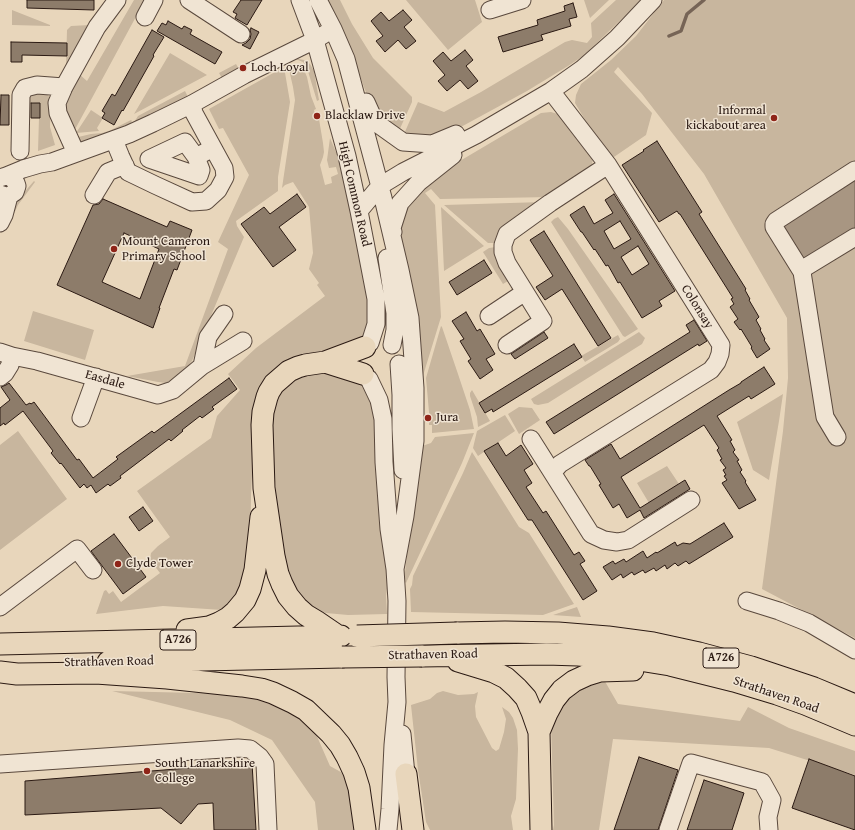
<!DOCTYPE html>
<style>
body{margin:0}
canvas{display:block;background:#e8d6bb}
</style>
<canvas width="855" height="830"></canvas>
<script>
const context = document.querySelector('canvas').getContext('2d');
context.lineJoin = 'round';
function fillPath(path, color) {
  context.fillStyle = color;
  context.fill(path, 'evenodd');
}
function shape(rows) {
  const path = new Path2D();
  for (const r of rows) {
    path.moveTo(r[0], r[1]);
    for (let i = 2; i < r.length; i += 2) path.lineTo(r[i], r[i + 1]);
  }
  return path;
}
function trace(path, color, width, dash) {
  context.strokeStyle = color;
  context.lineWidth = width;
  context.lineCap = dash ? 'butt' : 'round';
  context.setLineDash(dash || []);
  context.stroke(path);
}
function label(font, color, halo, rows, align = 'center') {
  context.font = font + ' "Gentium Book Plus",serif';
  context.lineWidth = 3;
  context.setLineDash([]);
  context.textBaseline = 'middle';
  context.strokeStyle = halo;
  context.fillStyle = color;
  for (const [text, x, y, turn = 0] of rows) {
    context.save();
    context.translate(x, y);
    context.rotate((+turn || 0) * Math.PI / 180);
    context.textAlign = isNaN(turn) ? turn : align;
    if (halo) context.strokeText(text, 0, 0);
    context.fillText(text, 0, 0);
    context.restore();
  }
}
fillPath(shape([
 [134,0,145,0,72,135,66,119,65,101,79,74,87,81],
 [324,0,340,0,352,24,373,58,412,97,412,102,398,133,385,125,371,103,365,90,346,36],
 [406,0,475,0,482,22,448,50],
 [584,0,609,0,590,18],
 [616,0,641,0,603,37,583,56,568,66,527,91,448,134,432,138,404,134,418,102,444,112,481,92,565,42,572,40,587,43,592,37,591,23],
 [664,0,855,0,855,638,762,589,783,431,788,378,787,318,704,174,642,94,618,67,614,72,652,113,646,135,611,159,584,118,575,103,576,95,581,84,611,60,636,36],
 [12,10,50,25,50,26,12,25],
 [90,25,66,66,67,30,71,26],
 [170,53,207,75,134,114],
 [293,58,304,60,310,64,314,71,319,100,317,101,307,68,303,62],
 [236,64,240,71,223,80,219,73],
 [294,64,304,70,307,77,311,96,316,109,314,110,316,119,319,119,323,143,324,152,323,157,320,165,325,185,332,183,331,177,338,174,336,167,329,168,327,160,330,138,338,157,343,176,372,314,362,339,352,347,321,351,298,356,255,410,251,496,250,568,242,595,222,610,163,606,96,614,104,591,106,590,109,594,113,591,121,602,160,573,150,560,151,553,158,546,170,537,137,491,211,438,217,416,240,390,228,374,256,348,325,296,317,285,319,283,309,269,313,253,309,207,293,182,285,185,282,188,295,100,293,87,288,65],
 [284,67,290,102,278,177,278,191,236,221,237,226,244,237,192,361,183,372,166,383,158,382,127,376,185,366,228,249,218,242,249,175,223,128,219,129,209,109],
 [185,91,189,99,131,127,138,116],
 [31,93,45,93,51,98,50,127,55,145,38,151,39,118,40,118,40,103,26,102],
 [91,110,103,118,97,128,99,131,76,133],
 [551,112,561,115,593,159,591,169,552,197,440,199,431,189,425,193,435,205,441,317,422,379,397,223,406,201,448,168,541,113],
 [131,120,132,121,126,129,84,143,79,142,74,138,91,134,102,133,109,131],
 [34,181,35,182,18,205,7,229,5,228,14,206,20,197],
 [543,202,500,243,488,243,444,205],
 [441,207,484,246,444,271],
 [558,217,568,229,638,329,625,337,623,336,551,222,554,219],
 [496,247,497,260,508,281,503,284,483,252,489,248],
 [33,311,94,330,85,360,24,341],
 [441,326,442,327,458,374,470,410,474,429,432,433,432,425,429,425,429,412,426,378],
 [639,332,645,338,642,344,548,403,538,405,534,404,531,399],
 [618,335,620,339,618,342,585,362,581,356],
 [317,368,360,382,372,400,376,411,388,581,386,596,387,614,348,615,326,613,312,608,291,591,280,541,271,433,275,397,286,382],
 [472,390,490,421,478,427,477,417,470,396,470,393],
 [783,394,779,421,769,480,753,470,737,422],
 [519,407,532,408,540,420,519,434,508,414],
 [505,415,515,431,478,456,473,448,477,431],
 [18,431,67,499,0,550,0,445],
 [474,433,462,463,406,583,404,581,411,518,422,446,431,443,435,437],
 [472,452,519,527,529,533,574,604,543,615,411,612,410,589,412,585,413,576,463,473],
 [667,466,679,484,649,503,637,483],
 [577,607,581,617,553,615],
 [603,678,618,704,740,721,748,707,789,728,855,751,855,775,769,748,613,739,599,830,553,830,554,825,551,724,570,694],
 [112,691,239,694,285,707,312,725,330,766,348,776,359,830,318,830,315,802,272,740,230,720],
 [443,691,458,695,474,694,478,692,475,706,476,717,492,748,496,751,499,749,504,732,506,719,502,707,509,712,513,718,517,730,518,749,516,799,511,816,513,830,430,830,426,822,418,770,411,705,430,699,437,693]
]), '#c8b69e');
const water = shape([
 [855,180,855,228,800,261,781,227,855,180]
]);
fillPath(water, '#a89682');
trace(water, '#766456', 1);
trace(shape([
 [669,36,681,31,687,14,704,0]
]), '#766456', 3.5);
const building = shape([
 [27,0,94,0,94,10,27,8,27,0],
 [241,0,262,0,247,25,235,18,237,14,233,12,241,0],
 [573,3,577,17,569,19,571,26,541,35,543,40,503,52,498,37,538,25,537,20,565,11,564,6,573,3],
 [403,10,412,20,404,27,416,41,406,49,398,40,385,52,376,41,383,36,371,21,381,12,389,21,403,10],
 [168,21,182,29,184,26,192,30,190,34,222,52,215,64,157,31,162,23,166,25,168,21],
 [251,28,259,32,250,49,242,45,246,43,250,39,251,34,250,30,251,28],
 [152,30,164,37,153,55,154,56,123,111,122,110,114,125,102,118,105,113,102,111,112,94,115,96,152,30],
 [11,42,67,43,67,56,22,55,22,62,11,62,11,42],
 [465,50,473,60,466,66,478,81,468,89,460,80,447,91,438,81,445,75,433,61,443,52,451,61,465,50],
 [1,95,9,95,9,125,0,125,1,95],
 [31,103,40,103,40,118,31,118,31,103],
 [657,141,702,212,699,214,746,289,745,290,750,299,749,300,759,317,756,320,761,329,760,330,765,339,764,340,770,349,757,358,751,348,752,347,741,329,740,330,734,322,738,319,730,307,734,304,731,299,733,298,680,214,679,214,677,211,659,222,622,165,644,151,643,150,657,141],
 [297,194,306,207,279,227,296,250,273,267,241,224,264,207,270,214,297,194],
 [614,194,675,291,659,301,662,306,642,318,620,282,618,283,608,265,606,266,595,249,594,250,582,232,581,232,570,215,584,206,594,224,613,213,605,200,614,194],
 [620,221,631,239,614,249,604,231,620,221],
 [638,246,649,264,632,275,621,257,638,246],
 [103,199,167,227,170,221,192,230,177,270,174,269,159,308,160,308,153,328,57,285,93,205,99,204,103,199],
 [124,233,159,249,140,299,102,282,124,233],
 [544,231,611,338,598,346,562,289,545,300,536,287,553,276,530,240,544,231],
 [484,260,492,273,457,295,449,282,484,260],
 [466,312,477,331,480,329,495,354,486,359,493,370,480,379,468,361,471,359,460,341,464,339,452,321,466,312],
 [694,320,707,341,699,346,698,344,554,434,546,422,690,332,686,325,694,320],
 [544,332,548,338,515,359,511,354,544,332],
 [574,344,582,357,493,412,492,409,485,413,479,403,574,344],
 [764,367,775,384,751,399,749,396,717,416,732,440,730,441,735,450,733,452,739,460,737,461,742,470,740,472,746,481,745,482,756,500,739,509,722,483,727,480,724,476,726,475,723,470,726,468,720,460,722,459,717,450,719,448,704,425,621,477,640,508,685,480,690,489,644,518,640,510,627,518,619,504,613,508,599,485,601,484,590,466,589,466,585,460,611,444,620,459,729,390,741,383,741,382,764,367],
 [229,378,237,389,212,407,214,409,202,418,200,416,182,430,183,431,171,441,169,439,120,476,121,478,110,486,108,484,96,493,91,485,87,488,84,484,80,488,61,463,60,464,51,453,53,451,23,411,5,425,4,423,0,426,0,408,10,400,1,387,6,385,9,383,26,405,30,403,31,404,34,402,77,460,79,459,93,478,118,459,116,457,152,431,154,433,229,378],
 [498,443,506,456,521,445,533,464,524,470,532,483,526,487,543,513,546,511,574,555,579,552,585,561,580,564,597,591,583,600,532,520,528,520,484,451,498,443],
 [143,507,153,521,139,531,129,517,143,507],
 [724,523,733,537,689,564,686,561,678,566,675,563,667,569,665,565,656,571,654,568,645,573,643,570,634,575,632,572,623,578,621,574,612,580,603,567,613,561,615,564,624,559,626,562,643,551,647,558,656,552,657,553,675,542,677,546,683,543,690,544,724,523],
 [114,534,146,577,123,594,91,551,114,534],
 [639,757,678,770,658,830,614,830,639,757],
 [809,759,855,776,855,830,792,808,809,759],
 [252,763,256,830,214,830,213,803,198,804,181,824,161,808,25,815,25,781,252,763],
 [704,780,744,793,732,830,687,830,704,780]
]);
fillPath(building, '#8d7c6a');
trace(building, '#2b1a13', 1);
const minor = shape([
 [189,0,241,34],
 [300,0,315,40,347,156,359,211,376,299,376,324,370,343],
 [318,0,333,29,346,59,383,198,400,270,410,318,415,388,415,441,405,516,395,569],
 [490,10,522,0],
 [145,17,154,0],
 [551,91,608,165,721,345,720,354,717,362,711,370,560,464,553,472],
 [366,102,375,122,403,142,432,144,456,134],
 [114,140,121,157,128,172,155,185,192,202,206,201,218,190,225,177,224,168,194,113,192,104],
 [20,151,21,95,25,88,37,85,64,87],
 [76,153,58,113,57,103,64,87,97,27,117,0],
 [196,157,185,142,149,159,199,176,201,170,196,157,213,148],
 [6,176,23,169,40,164,52,162,129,134,153,123,192,104,244,75,315,40,333,29],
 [0,178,6,176,12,178,16,183,17,186,15,192,9,196,6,196,0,194],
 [94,195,108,172,125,165],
 [359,211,380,186,403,172,476,135,551,91,582,69,617,38,653,0],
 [0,223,4,215,9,196],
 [393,232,392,228,400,203,419,182,453,155],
 [387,258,395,313,395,330,392,345],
 [801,270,855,237],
 [489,316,525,292],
 [507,345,543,321,507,263,503,252,503,245,507,234,550,203,608,165],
 [0,352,12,356,37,361,158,395,173,390,202,366,243,341],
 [399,364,401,395,401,429,403,470],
 [202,366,208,337,224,314],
 [0,377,5,373,10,365,12,356],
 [369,379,379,400,383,419,384,462,389,529,395,569,397,601,396,677,397,702,393,745,390,809,388,830],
 [81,418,96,377],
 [837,437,825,417,802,272,774,227,774,224,776,221,855,170],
 [531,439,591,534,604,540,617,542,628,540,691,500],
 [747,601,779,611,809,623,855,650],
 [0,607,77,549,93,570],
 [402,734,406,774,406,785],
 [0,764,238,748,250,749,260,757,265,764,268,830],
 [668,830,691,763,762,782,772,800,768,817,769,830]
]);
const major = shape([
 [325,362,363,374],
 [187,630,209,627,219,623,228,618,235,612,245,600,250,589,255,570,261,517],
 [457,633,505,632,558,633,608,637,653,643,699,653,751,667,814,688,855,705],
 [338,636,316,621,306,615,297,607,288,596,282,584,278,574,274,556,264,488,262,425,263,412,267,397,269,392,274,384,289,371,298,367,305,365,325,362,365,347],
 [0,644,341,636],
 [422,656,546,654,578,655,639,660,670,665,734,681,777,694,805,704,855,725],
 [458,661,494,672,506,678,517,688,526,698,532,712,539,732,541,830],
 [108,662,342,657],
 [0,672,17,674,96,673,167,678,242,686,261,689,273,693,292,702,306,710,331,734,340,745,347,757,354,772,359,788,365,830],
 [539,732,547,713,554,700,562,690,574,681,587,675,600,671,633,670],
 [406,774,413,830]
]);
trace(minor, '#5a493d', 19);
trace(major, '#2b1a13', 23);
trace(minor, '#f0e4d3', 17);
trace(major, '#e8d6bb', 21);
const majorBridge = shape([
 [357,636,457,633],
 [342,657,422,656]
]);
trace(majorBridge, '#2b1a13', 23, []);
trace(majorBridge, '#e8d6bb', 21);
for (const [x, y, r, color] of [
 [243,68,4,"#8f2418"],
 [317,116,4,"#8f2418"],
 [774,118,4,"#8f2418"],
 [114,249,4,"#8f2418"],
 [428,418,4,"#8f2418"],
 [118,564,4,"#8f2418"],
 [147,771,4,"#8f2418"]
]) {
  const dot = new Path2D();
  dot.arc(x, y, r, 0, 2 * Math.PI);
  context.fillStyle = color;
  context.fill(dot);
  trace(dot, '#f0e4d3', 1.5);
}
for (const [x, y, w] of [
 [178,640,36],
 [721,658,36]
]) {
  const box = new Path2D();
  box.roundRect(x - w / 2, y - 10, w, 20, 3);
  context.fillStyle = '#f0e4d3';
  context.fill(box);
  trace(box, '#2b1a13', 1);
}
label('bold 12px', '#2b1a13', null, [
 ["A726",178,640],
 ["A726",721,658]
]);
label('13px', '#2b1a13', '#f0e4d3', [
 ["Loch Loyal",251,68],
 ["Informal",766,111,"right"],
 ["kickabout area",766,126,"right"],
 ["Blacklaw Drive",325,116],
 ["Mount Cameron",122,242],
 ["Primary School",122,257],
 ["Jura",436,418],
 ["Clyde Tower",126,564],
 ["South Lanarkshire",155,764],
 ["College",155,779]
], 'left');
label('13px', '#2b1a13', '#f0e4d3', [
 ["High Common Road",354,194,77],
 ["Colonsay",697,307,58],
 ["Easdale",105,380,16],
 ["Strathaven Road",433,655,-1],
 ["Strathaven Road",109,662,-1],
 ["Strathaven Road",776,695,19]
]);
</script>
